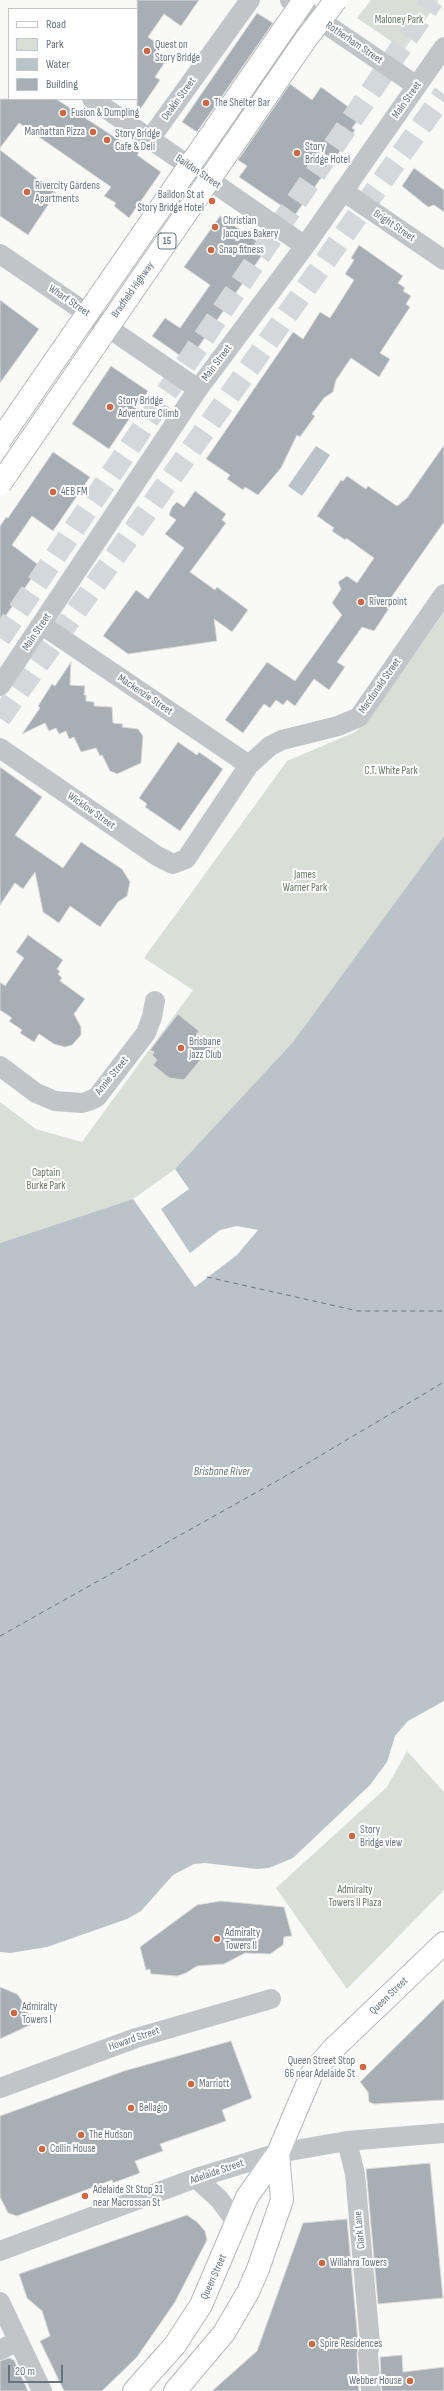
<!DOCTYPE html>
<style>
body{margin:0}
#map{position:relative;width:444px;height:2391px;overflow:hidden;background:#f9f9f8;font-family:"Sofia Sans Condensed",sans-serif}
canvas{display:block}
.legend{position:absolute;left:8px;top:8px;width:130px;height:92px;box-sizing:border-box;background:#fff;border:1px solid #c2c7cc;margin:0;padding:5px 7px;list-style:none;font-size:12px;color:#67747f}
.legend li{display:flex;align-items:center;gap:8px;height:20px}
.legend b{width:20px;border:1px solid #c2c7cc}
.scale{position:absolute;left:8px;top:2365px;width:55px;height:18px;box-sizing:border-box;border:2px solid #67747f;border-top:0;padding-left:5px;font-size:12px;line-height:14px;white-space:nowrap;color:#67747f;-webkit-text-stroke:3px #fff;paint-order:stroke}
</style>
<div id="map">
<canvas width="444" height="2391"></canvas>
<ul class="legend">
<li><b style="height:5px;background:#fff"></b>Road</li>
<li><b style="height:11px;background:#d9ded7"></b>Park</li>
<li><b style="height:11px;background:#bac3c8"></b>Water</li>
<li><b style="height:11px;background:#a7aeb4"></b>Building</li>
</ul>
<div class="scale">20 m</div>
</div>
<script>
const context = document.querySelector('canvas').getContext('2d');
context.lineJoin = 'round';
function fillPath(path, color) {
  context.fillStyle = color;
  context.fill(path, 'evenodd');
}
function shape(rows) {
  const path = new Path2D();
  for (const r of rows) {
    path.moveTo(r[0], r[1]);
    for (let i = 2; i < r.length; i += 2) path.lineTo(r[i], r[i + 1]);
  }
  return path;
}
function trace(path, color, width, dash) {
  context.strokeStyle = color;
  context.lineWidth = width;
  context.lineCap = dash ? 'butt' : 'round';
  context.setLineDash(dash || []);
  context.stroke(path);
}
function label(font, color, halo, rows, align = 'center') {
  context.font = font + ' "Sofia Sans Condensed",sans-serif';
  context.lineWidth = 4;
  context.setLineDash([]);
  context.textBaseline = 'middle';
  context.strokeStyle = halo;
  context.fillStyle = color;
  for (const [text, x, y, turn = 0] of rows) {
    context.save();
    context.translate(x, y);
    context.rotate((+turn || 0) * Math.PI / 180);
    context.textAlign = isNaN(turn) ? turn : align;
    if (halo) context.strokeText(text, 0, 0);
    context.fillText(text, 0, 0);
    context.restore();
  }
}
fillPath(shape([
 [371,0,439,0,404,50,357,18],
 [444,612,444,836,427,861,293,1042,175,1169,133,1199,0,1243,0,1102,36,1129,82,1142,193,990,144,958,287,761,355,732,368,721],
 [178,1014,199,1031,196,1035,210,1047,184,1080,169,1078,153,1065,157,1060,152,1056,154,1052,151,1050],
 [407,1751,444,1792,444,1890,347,1989,276,1888,387,1787]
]), '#d9ded7');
fillPath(shape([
 [316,446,330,455,302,496,288,486],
 [444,836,444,1701,408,1721,395,1736,387,1762,370,1785,293,1858,269,1868,257,1869,205,1863,194,1864,173,1875,141,1911,127,1919,47,1947,10,1953,0,1952,0,1243,133,1199,175,1169,293,1042]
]), '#bac3c8');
fillPath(shape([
 [175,1169,189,1189,161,1209,190,1253,220,1230,237,1226,258,1230,237,1255,195,1287,133,1199]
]), '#f9f9f8');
trace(shape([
 [207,1277,358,1311,444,1311],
 [0,1636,291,1473,444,1382]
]), '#68787f', 1, [5, 4]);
const building = shape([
 [137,0,199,0,181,26,164,14,148,37,161,46,155,54,165,62,155,77,160,80,137,114,137,0],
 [257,13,273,23,197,132,182,122,257,13],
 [290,84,312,100,321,87,361,116,352,128,355,130,295,215,239,177,247,166,238,160,290,84],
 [0,99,56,99,139,153,137,155,161,172,129,218,114,206,116,203,104,196,111,187,19,123,0,148,0,99],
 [0,150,56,193,28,235,0,216,0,150],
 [414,168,444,190,444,212,434,205,428,207,402,186,414,168],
 [220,216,267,248,190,359,185,359,152,336,165,318,180,328,210,285,184,267,220,216],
 [359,245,403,276,398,283,405,288,403,291,411,296,406,304,410,307,380,353,390,359,379,377,351,358,336,380,333,392,324,398,312,414,315,416,300,437,297,435,281,468,258,495,245,487,243,490,227,479,230,475,206,459,293,332,303,339,320,312,330,318,354,280,345,274,354,260,351,258,359,245],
 [0,300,39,329,0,383,0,300],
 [111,366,148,391,109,449,72,424,111,366],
 [444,445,444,522,388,602,392,604,374,631,362,627,337,662,345,667,329,690,314,679,295,706,287,700,283,705,276,700,270,708,264,704,243,733,225,720,267,662,295,681,342,615,332,603,341,589,338,582,347,576,357,583,374,558,346,538,345,540,332,531,334,528,317,516,341,480,343,481,347,476,366,489,368,486,397,506,407,498,444,445],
 [53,452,90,477,53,531,32,516,12,545,40,566,0,624,0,526,6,517,8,518,53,452],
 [195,491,226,514,222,520,226,523,190,572,215,590,217,587,248,610,232,632,214,619,217,641,128,654,103,636,136,590,148,599,184,548,165,534,176,520,169,515,172,507,177,502,184,507,195,491],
 [71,662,70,685,85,686,84,695,86,695,86,701,94,702,94,706,112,707,113,723,123,724,122,727,138,729,143,736,141,763,117,774,110,771,102,755,100,756,96,748,81,752,74,737,69,739,66,731,59,734,56,728,49,731,45,723,22,734,40,708,38,706,52,684,55,686,71,662],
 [178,742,197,755,199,752,223,769,180,831,145,807,147,804,139,798,178,742],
 [0,767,42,797,15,835,63,868,81,842,122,869,130,882,127,896,118,902,100,927,70,906,59,923,43,912,35,872,23,889,15,883,0,905,0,767],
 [28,935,63,960,57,969,60,971,58,974,62,978,60,981,85,999,74,1014,81,1027,81,1035,72,1045,65,1047,54,1044,39,1034,34,1042,20,1033,22,1030,9,1021,12,1018,0,1010,0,982,5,986,24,958,16,952,28,935],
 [178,1014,199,1031,196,1035,211,1047,184,1080,169,1078,153,1065,157,1060,152,1055,154,1052,150,1050,178,1014],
 [221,1901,284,1907,292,1936,284,1937,283,1945,270,1954,245,1953,224,1964,197,1966,186,1973,177,1976,151,1974,150,1969,146,1970,140,1947,197,1905,221,1901],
 [0,1987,17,1994,23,2002,32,2024,0,2039,0,1987],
 [444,1999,444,2100,374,2104,369,2102,368,2092,360,2082,444,1999],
 [231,2041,252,2098,222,2110,226,2121,160,2144,163,2151,135,2161,140,2173,113,2183,112,2180,17,2216,8,2213,0,2197,0,2116,124,2071,231,2041],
 [430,2163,443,2298,378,2304,366,2169,430,2163],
 [187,2215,197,2222,205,2231,207,2240,175,2302,137,2357,102,2391,64,2391,40,2341,50,2336,42,2311,27,2298,19,2274,187,2215],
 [347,2219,358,2342,357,2355,359,2391,212,2391,257,2351,303,2223,347,2219],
 [402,2355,403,2372,444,2367,444,2391,382,2391,380,2357,402,2355],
 [9,2358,14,2360,28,2391,0,2391,0,2361,9,2358]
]);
fillPath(building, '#a7aeb4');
trace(building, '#dbdbda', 1);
trace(shape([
 [0,638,433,0],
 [0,718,444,94]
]), '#d4d8da', 22, [22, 11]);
const major = shape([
 [134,2391,175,2345,201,2305,247,2197,278,2153,312,2073,332,2050,444,1943],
 [175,2391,224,2333,248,2292,258,2269,282,2200,278,2153]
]);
trace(major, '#b5b9bc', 24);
trace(shape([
 [290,0,417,86],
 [92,99,305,246],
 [150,139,250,0],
 [343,191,444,260],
 [0,254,198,389],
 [42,625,249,765],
 [0,686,198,389,305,246,444,47],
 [0,748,157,856,173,864,186,859,249,765,270,746,282,740,338,726,359,717,444,594],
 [0,1066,36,1093,55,1101,82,1103,89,1101,97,1097,146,1033,152,1017,155,1001],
 [0,2088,136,2038,271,1999],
 [347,2141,355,2174,370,2343,368,2354,371,2391],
 [196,2178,219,2199,237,2223],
 [0,2251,196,2178,278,2153,347,2141,444,2133],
 [0,2302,42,2391],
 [0,2350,18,2341]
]), '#c1c5c8', 20);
trace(major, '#fff', 22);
const highwayBridge = shape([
 [0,440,304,0],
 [0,484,306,39,336,0]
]);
trace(highwayBridge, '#b5b8bb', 24, []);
trace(highwayBridge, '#fff', 22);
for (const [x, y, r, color] of [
 [147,51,4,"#ce6843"],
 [206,103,4,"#ce6843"],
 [63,113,4,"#ce6843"],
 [93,132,4,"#ce6843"],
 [107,140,4,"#ce6843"],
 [297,153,4,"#ce6843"],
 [27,192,4,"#ce6843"],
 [212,201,4,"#ce6843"],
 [215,227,4,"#ce6843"],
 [211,250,4,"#ce6843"],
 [110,407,4,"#ce6843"],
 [53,492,4,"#ce6843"],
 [361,602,4,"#ce6843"],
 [181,1048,4,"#ce6843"],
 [352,1836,4,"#ce6843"],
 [217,1939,4,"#ce6843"],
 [14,2013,4,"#ce6843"],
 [363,2067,4,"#ce6843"],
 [191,2084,4,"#ce6843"],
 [131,2108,4,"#ce6843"],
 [81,2135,4,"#ce6843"],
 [42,2149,4,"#ce6843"],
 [85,2196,4,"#ce6843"],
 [322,2263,4,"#ce6843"],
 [312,2344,4,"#ce6843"],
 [410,2381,4,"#ce6843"]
]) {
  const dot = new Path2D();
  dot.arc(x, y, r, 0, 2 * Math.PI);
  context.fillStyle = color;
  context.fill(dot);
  trace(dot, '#fff', 1.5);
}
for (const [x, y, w] of [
 [167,241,18]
]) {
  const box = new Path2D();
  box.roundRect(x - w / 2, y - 8, w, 16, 3);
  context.fillStyle = '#fff';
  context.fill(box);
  trace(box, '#67747f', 1);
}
label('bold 10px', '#67747f', null, [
 ["15",167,241]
]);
label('11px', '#687866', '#fff', [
 ["Maloney Park",399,20],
 ["C.T. White Park",391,771],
 ["James",305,875],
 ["Warner Park",305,888],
 ["Captain",46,1173],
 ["Burke Park",46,1186],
 ["Admiralty",355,1890],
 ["Towers II Plaza",355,1903]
]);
label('11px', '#67747f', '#fff', [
 ["Rotherham Street",354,43,34],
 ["Deakin Street",179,99,-54],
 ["Main Street",407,100,-55],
 ["Baildon Street",198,172,34],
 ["Bright Street",394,226,34],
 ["Bradfield Highway",133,290,-55],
 ["Wharf Street",69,301,34],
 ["Main Street",217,363,-53],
 ["Main Street",37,632,-56],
 ["Macdonald Street",380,686,-55],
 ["Mackenzie Street",145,695,34],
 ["Wicklow Street",91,811,35],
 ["Annie Street",112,1076,-51],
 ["Queen Street",389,1996,-44],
 ["Howard Street",134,2039,-19],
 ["Adelaide Street",217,2172,-19],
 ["Clark Lane",360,2230,-95],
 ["Queen Street",214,2277,-66]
]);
label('11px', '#67747f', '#fff', [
 ["Quest on",155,45],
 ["Story Bridge",155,58],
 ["The Shelter Bar",214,103],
 ["Fusion & Dumpling",71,113],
 ["Manhattan Pizza",85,132,"right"],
 ["Story Bridge",115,134],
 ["Cafe & Deli",115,147],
 ["Story",305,147],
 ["Bridge Hotel",305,160],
 ["Rivercity Gardens",35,186],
 ["Apartments",35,199],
 ["Baildon St at",204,195,"right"],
 ["Story Bridge Hotel",204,208,"right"],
 ["Christian",223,221],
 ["Jacques Bakery",223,234],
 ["Snap fitness",219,250],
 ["Story Bridge",118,401],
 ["Adventure Climb",118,414],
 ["4EB FM",61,492],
 ["Riverpoint",369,602],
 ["Brisbane",189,1042],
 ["Jazz Club",189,1055],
 ["Story",360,1830],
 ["Bridge view",360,1843],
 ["Admiralty",225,1933],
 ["Towers II",225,1946],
 ["Admiralty",22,2007],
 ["Towers I",22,2020],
 ["Queen Street Stop",355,2061,"right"],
 ["66 near Adelaide St",355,2074,"right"],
 ["Marriott",199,2084],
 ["Bellagio",139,2108],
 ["The Hudson",89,2135],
 ["Collin House",50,2149],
 ["Adelaide St Stop 31",93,2190],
 ["near Macrossan St",93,2203],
 ["Willahra Towers",330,2263],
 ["Spire Residences",320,2344],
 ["Webber House",402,2381,"right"]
], 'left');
label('italic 12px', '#68787f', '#fff', [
 ["Brisbane River",222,1472]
]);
</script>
